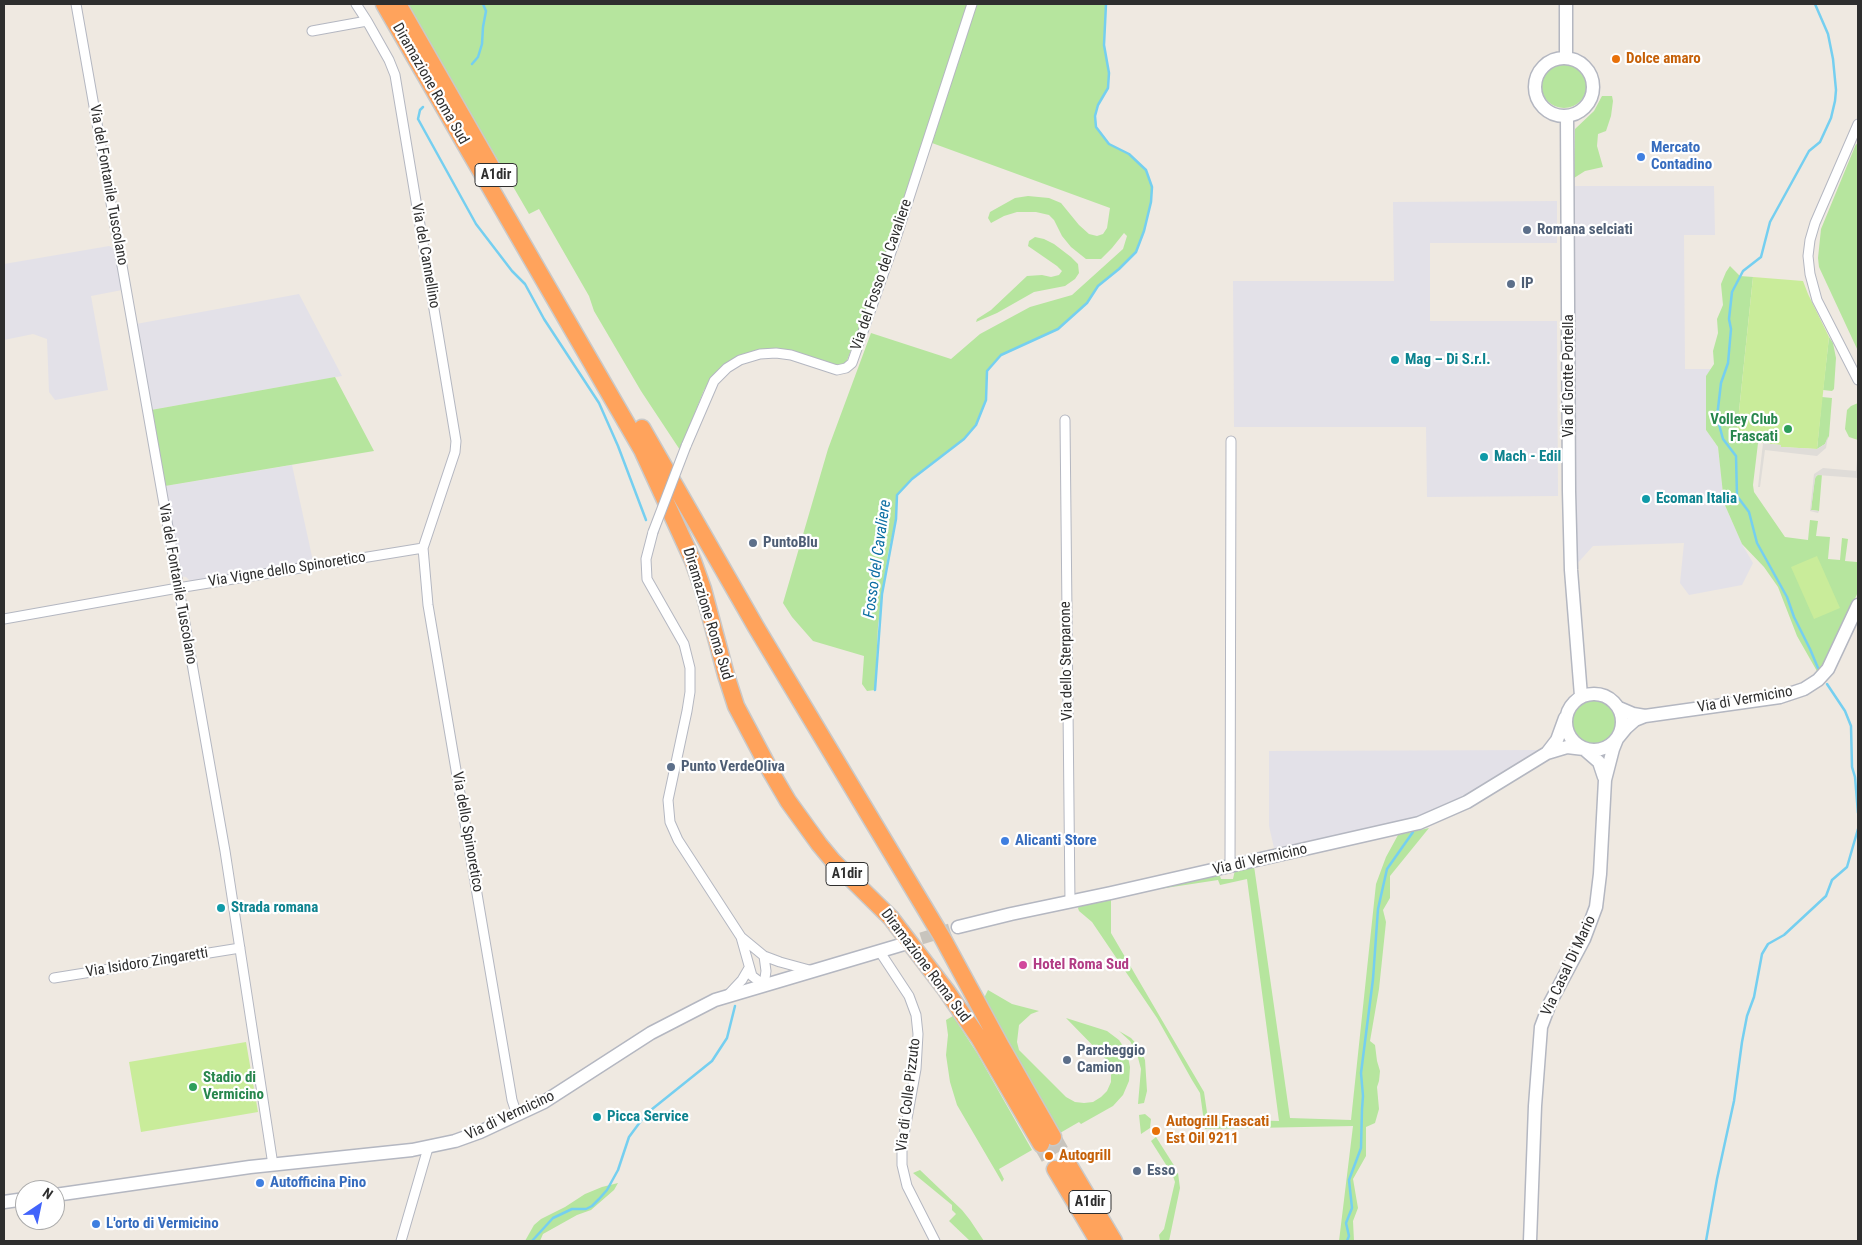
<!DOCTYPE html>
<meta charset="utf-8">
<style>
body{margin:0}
#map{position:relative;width:1862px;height:1245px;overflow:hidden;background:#efe9e1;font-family:"Roboto Condensed",sans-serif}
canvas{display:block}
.frame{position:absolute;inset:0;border:5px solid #2e2e2e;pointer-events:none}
.north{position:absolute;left:15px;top:1180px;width:50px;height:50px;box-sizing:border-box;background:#fff;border:1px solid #ababab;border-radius:50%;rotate:34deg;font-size:14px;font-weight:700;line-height:20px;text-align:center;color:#2e2e2e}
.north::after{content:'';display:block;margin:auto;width:18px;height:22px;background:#4264fb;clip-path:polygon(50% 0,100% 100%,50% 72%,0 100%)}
</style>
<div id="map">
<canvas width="1862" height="1245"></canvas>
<div class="frame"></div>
<div class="north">N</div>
</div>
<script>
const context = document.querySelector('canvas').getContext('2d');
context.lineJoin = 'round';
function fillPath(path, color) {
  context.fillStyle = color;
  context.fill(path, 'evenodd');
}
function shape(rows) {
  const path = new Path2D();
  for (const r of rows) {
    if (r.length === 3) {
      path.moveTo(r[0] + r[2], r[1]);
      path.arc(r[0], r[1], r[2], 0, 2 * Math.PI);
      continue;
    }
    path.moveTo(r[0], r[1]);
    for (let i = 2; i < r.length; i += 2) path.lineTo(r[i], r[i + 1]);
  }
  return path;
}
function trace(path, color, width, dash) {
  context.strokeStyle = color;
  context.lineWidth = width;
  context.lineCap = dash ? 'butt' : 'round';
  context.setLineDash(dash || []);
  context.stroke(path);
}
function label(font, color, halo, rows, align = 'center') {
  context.font = font + ' "Roboto Condensed",sans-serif';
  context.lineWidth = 4.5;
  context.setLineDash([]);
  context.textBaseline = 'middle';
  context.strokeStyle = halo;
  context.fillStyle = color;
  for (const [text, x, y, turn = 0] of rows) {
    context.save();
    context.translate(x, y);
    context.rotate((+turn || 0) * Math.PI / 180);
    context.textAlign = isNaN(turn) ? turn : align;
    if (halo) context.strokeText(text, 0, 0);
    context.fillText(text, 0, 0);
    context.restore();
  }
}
fillPath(shape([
 [1573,186,1714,186,1715,235,1684,235,1685,369,1712,369,1706,376,1706,430,1718,447,1724,503,1742,544,1753,563,1742,585,1689,595,1680,583,1684,543,1593,546,1576,565],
 [1557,201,1557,243,1430,243,1430,321,1557,321,1558,496,1427,497,1426,427,1234,427,1233,281,1394,281,1393,202],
 [109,246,119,251,122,290,91,296,108,390,55,400,49,392,47,339,33,334,4,340,4,264],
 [299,294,342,376,151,410,136,324],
 [292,465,313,561,192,583,186,577,179,576,165,486],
 [1541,750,1461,799,1423,817,1274,848,1269,826,1269,751]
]), '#e3e1e8');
fillPath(shape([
 [407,4,969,4,871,298,846,363,838,366,773,348,754,351,729,361,715,373,704,390,680,450,641,391,594,311,589,296,539,209,529,214],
 [977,4,1106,4,1104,45,1109,73,1108,88,1098,105,1095,116,1096,127,1109,144,1129,154,1146,170,1152,187,1151,202,1144,231,1136,252,1119,269,1098,286,1087,303,1058,329,1001,355,987,371,986,400,976,425,964,439,912,479,897,495,896,519,888,554,878,626,875,690,867,691,862,684,864,656,813,641,792,617,783,603,828,449,871,333,951,359,980,334,1030,307,1072,295,1123,249,1127,236,1124,233,1112,248,1101,259,1086,259,1071,247,1062,236,1054,220,1049,215,1036,212,1017,212,1004,216,991,223,988,218,990,212,1015,198,1028,196,1049,198,1061,203,1079,225,1089,234,1097,236,1103,234,1107,228,1110,208,932,143],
 [1564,85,23],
 [1602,96,1612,96,1613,101,1611,116,1606,131,1598,134,1597,146,1603,167,1585,171,1574,178,1575,129,1594,111],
 [1856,144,1858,145,1858,351,1819,267,1818,258,1821,229],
 [1035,237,1044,239,1054,244,1071,257,1078,264,1079,273,1075,279,1065,286,1034,292,997,313,976,322,977,319,991,310,1027,276,1042,275,1051,277,1059,275,1062,271,1057,266,1028,246,1029,241],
 [1730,266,1740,276,1753,277,1736,440,1758,443,1753,485,1754,492,1785,537,1808,540,1810,520,1818,521,1816,536,1830,537,1828,559,1840,560,1842,538,1848,539,1845,561,1857,562,1858,552,1858,592,1824,666,1818,673,1797,636,1778,587,1764,567,1742,544,1724,503,1718,447,1706,430,1706,376,1714,364,1713,351,1718,333,1717,319,1723,305,1721,284,1726,272],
 [1829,337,1833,343,1836,358,1834,389,1832,391,1823,390],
 [335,377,374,451,165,486,151,410],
 [1822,397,1832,398,1829,436,1825,444,1817,449],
 [1858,403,1858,440,1849,437,1845,429,1847,410,1851,406],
 [1822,474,1819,511,1811,510,1815,477,1818,475],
 [1595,721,23],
 [1429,828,1390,876,1390,898,1383,910,1386,922,1379,989,1370,1041,1375,1045,1377,1061,1380,1071,1379,1081,1377,1087,1379,1109,1375,1123,1366,1127,1366,1156,1353,1179,1358,1208,1353,1221,1354,1241,1339,1241,1353,1126,1205,1129,1200,1093,1192,1080,1157,1018,1092,922,1079,911,1078,908,1080,904,1111,897,1111,933,1204,1092,1208,1119,1279,1121,1247,879,1220,885,1218,880,1120,895,1219,873,1221,879,1233,879,1235,870,1254,866,1290,1118,1351,1120,1376,884,1386,857,1398,835],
 [988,990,1012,1004,1039,1011,1031,1014,1019,1025,1017,1042,1019,1050,1066,1097,1075,1102,1084,1103,1093,1102,1101,1097,1107,1091,1111,1082,1111,1073,1109,1064,1104,1057,1066,1018,1107,1031,1119,1040,1127,1052,1130,1067,1129,1081,1123,1095,1113,1106,1081,1124,1079,1122,1060,1133,1002,1035,984,998],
 [953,1016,977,1053,1032,1150,999,1169,1004,1179,1002,1182,957,1105,950,1082,946,1055,948,1035,946,1020],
 [1119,1031,1131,1038,1140,1048,1145,1060,1147,1091,1144,1103,1138,1104,1141,1069,1137,1054,1130,1041],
 [1145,1114,1151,1119,1150,1128,1141,1134,1139,1115],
 [1156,1137,1175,1167,1170,1171,1151,1141],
 [920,1170,962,1210,970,1220,984,1241,970,1241,949,1221,956,1214,952,1210,952,1205,913,1173],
 [1178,1173,1180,1188,1169,1241,1160,1241,1159,1235,1164,1229,1175,1182,1173,1176],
 [618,1183,614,1190,591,1210,577,1215,543,1234,540,1241,525,1241,534,1225,541,1219,565,1207,585,1194,602,1187]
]), '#b6e59e');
fillPath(shape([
 [1753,277,1803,281,1808,294,1829,337,1817,449,1781,447,1780,445,1736,440],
 [1817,556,1840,608,1814,619,1791,567],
 [246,1042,258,1112,141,1132,129,1062]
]), '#c9ec9a');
fillPath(shape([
 [1828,436,1826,448,1817,456,1765,450,1760,487,1758,487,1763,443,1781,445,1781,447,1817,449,1825,444],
 [1858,448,1858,478,1817,475,1815,479,1811,510,1819,511,1818,513,1810,511,1814,474,1823,468,1856,471]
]), '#dfdcd8');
trace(shape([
 [1815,4,1828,34,1833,59,1836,90,1835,101,1831,118,1820,142,1809,151,1770,222,1761,257,1743,271,1732,292,1729,319,1731,329,1728,363,1721,383,1717,417,1723,439,1736,456,1737,496,1749,512,1757,543,1787,597,1794,617,1810,649,1818,668],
 [472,64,478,57,482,44,483,27,486,11,483,4],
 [423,107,420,110,418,119,476,224,512,271,525,284,544,319,599,403,618,446,646,520],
 [1827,684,1845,711,1851,726,1852,767,1855,777,1858,813],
 [875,690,882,594,896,519,897,495,912,479,964,439,976,425,986,400,987,371,1001,355,1058,329,1087,303,1098,286,1119,269,1136,252,1144,231,1151,202,1152,187,1146,170,1129,154,1109,144,1096,127,1095,116,1098,105,1108,88,1109,73,1104,45,1106,4],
 [532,1241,553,1218,572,1209,586,1209,592,1206,599,1199,607,1190,618,1170,629,1137,646,1114,712,1061,727,1038,735,1006],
 [1347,1241,1349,1236,1346,1223,1352,1208,1349,1180,1361,1148,1362,1109,1363,1096,1361,1073,1373,979,1378,909,1387,869,1413,832],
 [1706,1241,1717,1179,1734,1101,1742,1042,1747,1016,1754,997,1762,954,1768,944,1784,935,1826,896,1832,880,1847,867,1858,829]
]), '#75cff0', 2.5);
trace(shape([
 [904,944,958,927]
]), '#c8c4bd', 12, [12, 6]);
trace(shape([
 [1053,1137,1067,1162],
 [1041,1144,1055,1169]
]), '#c8c4bd', 16, [16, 8]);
const street = shape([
 [76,4,225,851,273,1165],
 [356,4,367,21],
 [312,31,367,21,389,60,395,75,456,441,455,452,423,548,428,605,512,1100,517,1115],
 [1858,124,1815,223,1810,240,1808,256,1810,274,1817,300,1858,380],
 [1065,420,1070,902],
 [686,446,714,381,727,368,740,360,760,354,776,353,791,355,837,370,846,368,852,363,896,238,972,4],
 [653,532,646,559,647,579,684,644,690,668,690,692,687,711,668,800,670,822,678,840,741,937,752,976,764,985,766,971,764,956,741,937],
 [4,619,178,588,423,548],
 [1230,866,1231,441],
 [880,952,909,996,916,1015,918,1034,916,1069,902,1146,902,1165,907,1186,935,1241],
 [764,956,780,962,813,971],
 [54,978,240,948],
 [728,995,742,980,749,968],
 [401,1241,428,1148]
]);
const secondary = shape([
 [1566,57,1566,4],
 [1564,87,29],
 [1567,116,1569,491,1571,570,1581,696],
 [1594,722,28],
 [1619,708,1633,714,1645,716,1780,697,1804,689,1818,680,1828,669,1858,605],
 [1547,753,1567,747,1584,749,1599,762,1604,777],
 [958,927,1011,914,1111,893,1419,823,1467,802,1547,753,1557,740,1565,718],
 [55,1195,250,1167,412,1150,455,1141,480,1132,544,1102,651,1033,715,1000,904,944],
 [4,1202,25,1199],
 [1530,1241,1535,1106,1541,1027,1550,1003,1584,939,1596,907,1600,874,1605,780,1613,749,1617,739,1626,728,1635,720,1645,716]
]);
const highway = shape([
 [384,4,642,450,693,561,703,589,726,675,736,706,771,772,788,801,819,844,833,861,891,918,946,990,979,1038,1041,1144],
 [398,4,497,177],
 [642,428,756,627,942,937,1001,1046,1053,1137],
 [1067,1162,1114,1241],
 [1055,1169,1098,1241]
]);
trace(street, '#b4b7c1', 11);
trace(secondary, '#b4b7c1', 15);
trace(highway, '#c9c9c9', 19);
trace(street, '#fff', 9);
trace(secondary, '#fff', 12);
trace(highway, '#ffa35c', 16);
const streetBridge = shape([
 [653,532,686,446]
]);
trace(streetBridge, '#b4b7c1', 11, []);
trace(streetBridge, '#fff', 9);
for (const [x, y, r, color] of [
 [1616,59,5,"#e8710a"],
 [1641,157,5,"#3f7fe0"],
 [1527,230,5,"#5c6f8a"],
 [1511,284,5,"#5c6f8a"],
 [1395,360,5,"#0f9aa8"],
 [1788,429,5,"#2e9e5b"],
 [1484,457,5,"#0f9aa8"],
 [1646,499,5,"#0f9aa8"],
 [753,543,5,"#5c6f8a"],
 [671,767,5,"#5c6f8a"],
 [1005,841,5,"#3f7fe0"],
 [221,908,5,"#0f9aa8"],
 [1023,965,5,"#d1479c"],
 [1067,1060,5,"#5c6f8a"],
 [193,1087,5,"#2e9e5b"],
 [597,1117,5,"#0f9aa8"],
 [1156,1131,5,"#e8710a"],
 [1049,1156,5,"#e8710a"],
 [1137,1171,5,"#5c6f8a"],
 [260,1183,5,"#3f7fe0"],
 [96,1224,5,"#3f7fe0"]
]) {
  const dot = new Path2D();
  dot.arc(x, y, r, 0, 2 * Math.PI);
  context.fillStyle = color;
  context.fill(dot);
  trace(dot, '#fff', 2);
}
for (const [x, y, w] of [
 [496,175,42],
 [847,874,42],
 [1090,1202,42]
]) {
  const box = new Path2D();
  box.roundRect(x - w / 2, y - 11.5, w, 23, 4);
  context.fillStyle = '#fff';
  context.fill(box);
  trace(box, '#2e2e2e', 1);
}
label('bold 14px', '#2e2e2e', null, [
 ["A1dir",496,175],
 ["A1dir",847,874],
 ["A1dir",1090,1202]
]);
label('bold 15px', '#c56008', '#fff', [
 ["Dolce amaro",1626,59],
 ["Autogrill Frascati",1166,1122],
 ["Est Oil 9211",1166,1139],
 ["Autogrill",1059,1156]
], 'left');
label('15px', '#2e2e2e', '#fff', [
 ["Diramazione Roma Sud",430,84,60],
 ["Via del Fontanile Tuscolano",108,185,80],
 ["Via del Cannellino",425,256,80],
 ["Via del Fosso del Cavaliere",882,275,-71],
 ["Via di Grotte Portella",1569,376,-90],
 ["Via Vigne dello Spinoretico",287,570,-9],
 ["Via del Fontanile Tuscolano",177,584,80],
 ["Diramazione Roma Sud",707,614,73],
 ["Via dello Sterparone",1067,661,-91],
 ["Via di Vermicino",1745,700,-10],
 ["Via dello Spinoretico",467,832,80],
 ["Via di Vermicino",1260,860,-13],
 ["Via Isidoro Zingaretti",147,963,-9],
 ["Diramazione Roma Sud",925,966,53],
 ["Via Casal Di Mario",1569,966,-65],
 ["Via di Colle Pizzuto",909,1095,-83],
 ["Via di Vermicino",510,1116,-25]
]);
label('bold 15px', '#366cbe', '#fff', [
 ["Mercato",1651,148],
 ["Contadino",1651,165],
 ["Alicanti Store",1015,841],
 ["Autofficina Pino",270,1183],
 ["L'orto di Vermicino",106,1224]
], 'left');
label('bold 15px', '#4e5e75', '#fff', [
 ["Romana selciati",1537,230],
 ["IP",1521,284],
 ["PuntoBlu",763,543],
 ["Punto VerdeOliva",681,767],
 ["Parcheggio",1077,1051],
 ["Camion",1077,1068],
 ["Esso",1147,1171]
], 'left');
label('bold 15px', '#0d838f', '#fff', [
 ["Mag – Di S.r.l.",1405,360],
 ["Mach - Edil",1494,457],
 ["Ecoman Italia",1656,499],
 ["Strada romana",231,908],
 ["Picca Service",607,1117]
], 'left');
label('bold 15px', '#27864d', '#fff', [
 ["Volley Club",1778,420],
 ["Frascati",1778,437],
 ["Stadio di",203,1078,"left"],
 ["Vermicino",203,1095,"left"]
], 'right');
label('bold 15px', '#b23c85', '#fff', [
 ["Hotel Roma Sud",1033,965]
], 'left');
label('italic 16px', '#0d6fa3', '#fff', [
 ["Fosso del Cavaliere",878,559,-82]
]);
</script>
